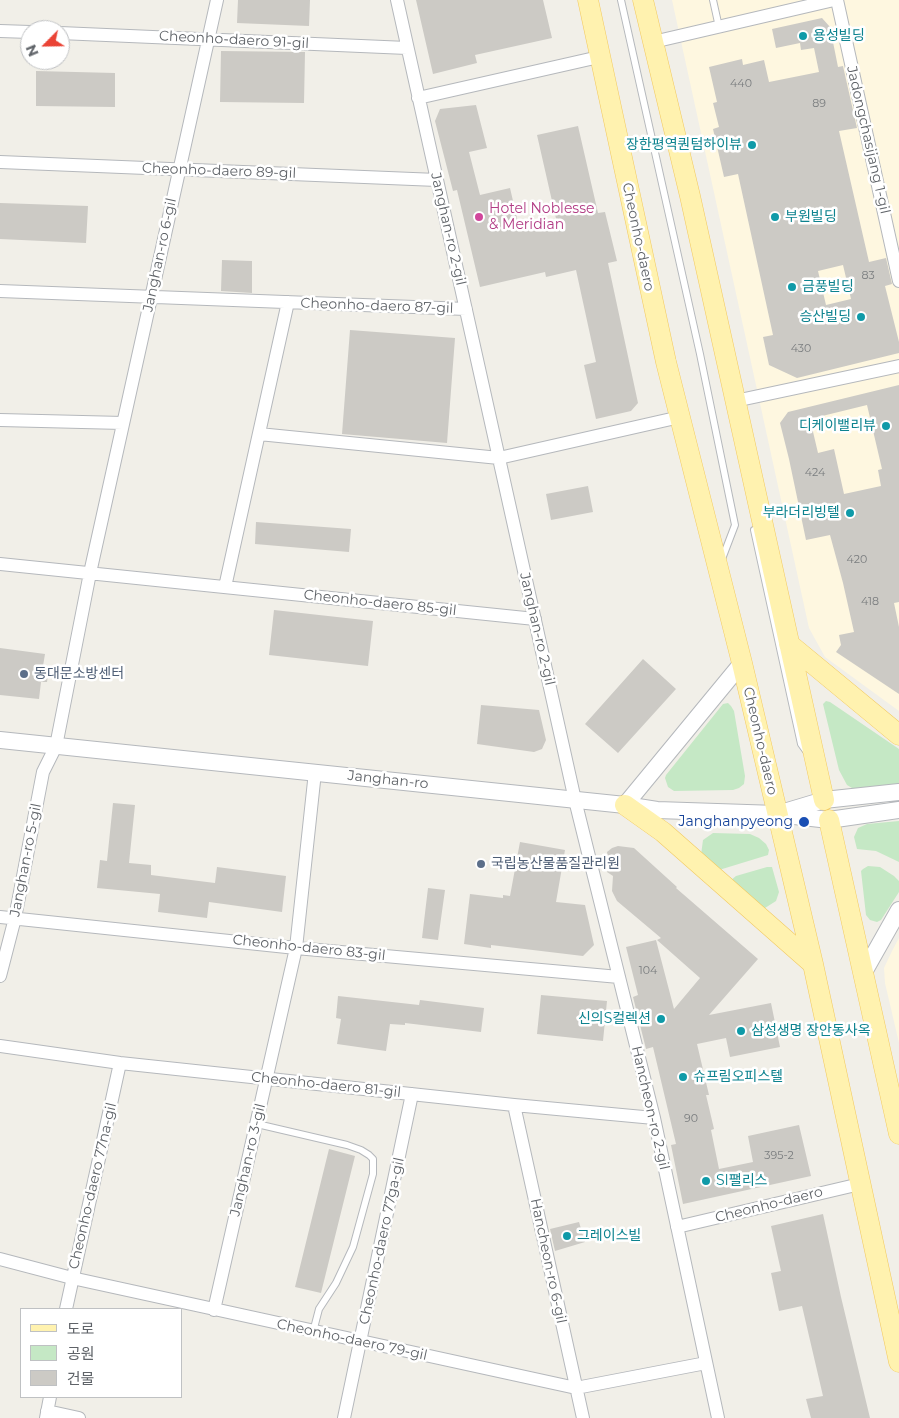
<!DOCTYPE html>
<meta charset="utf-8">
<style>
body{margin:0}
#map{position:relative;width:899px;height:1418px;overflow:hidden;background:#f1efe8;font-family:Montserrat,"Noto Sans KR",sans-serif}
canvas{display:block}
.legend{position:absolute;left:20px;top:1308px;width:162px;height:90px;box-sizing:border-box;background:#fff;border:1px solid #bfc1c3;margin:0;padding:6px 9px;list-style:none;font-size:15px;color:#5f6368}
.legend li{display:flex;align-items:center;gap:10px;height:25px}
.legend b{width:25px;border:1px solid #bfc1c3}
.north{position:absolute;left:20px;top:20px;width:50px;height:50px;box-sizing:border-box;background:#fff;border:1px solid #bfc1c3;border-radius:50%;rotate:247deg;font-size:14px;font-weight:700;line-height:20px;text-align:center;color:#5f6368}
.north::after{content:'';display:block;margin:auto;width:18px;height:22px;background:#ea4335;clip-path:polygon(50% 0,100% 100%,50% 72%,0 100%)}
</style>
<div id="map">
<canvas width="899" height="1418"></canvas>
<ul class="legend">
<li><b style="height:6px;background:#fff2af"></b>도로</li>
<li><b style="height:14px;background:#c5e8c5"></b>공원</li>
<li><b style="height:14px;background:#cccac5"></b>건물</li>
</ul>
<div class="north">N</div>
</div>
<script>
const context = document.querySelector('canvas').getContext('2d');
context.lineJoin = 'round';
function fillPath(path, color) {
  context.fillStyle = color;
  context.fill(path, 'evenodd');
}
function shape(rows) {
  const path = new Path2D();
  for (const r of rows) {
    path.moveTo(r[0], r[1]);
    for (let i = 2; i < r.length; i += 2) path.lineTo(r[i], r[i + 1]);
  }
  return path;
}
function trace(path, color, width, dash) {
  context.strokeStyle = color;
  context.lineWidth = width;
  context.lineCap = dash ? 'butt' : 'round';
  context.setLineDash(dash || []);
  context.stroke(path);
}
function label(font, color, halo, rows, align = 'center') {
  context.font = font + ' Montserrat,"Noto Sans KR",sans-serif';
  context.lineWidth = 5;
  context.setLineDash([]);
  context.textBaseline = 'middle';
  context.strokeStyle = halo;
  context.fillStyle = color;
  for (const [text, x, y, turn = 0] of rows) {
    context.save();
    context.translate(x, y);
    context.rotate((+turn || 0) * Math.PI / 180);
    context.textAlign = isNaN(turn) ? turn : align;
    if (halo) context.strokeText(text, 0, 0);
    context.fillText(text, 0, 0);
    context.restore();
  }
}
fillPath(shape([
 [672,0,899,0,899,711,825,657,809,628],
 [899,938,899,1043,885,983,884,968,892,951]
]), '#fef7e0');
fillPath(shape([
 [826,701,830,702,899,749,899,786,857,791,847,785,839,770,823,704],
 [728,703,731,706,734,711,745,776,744,784,739,788,733,790,674,791,668,787,665,778,666,775,723,704],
 [899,821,899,862,876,851,857,849,854,837,858,828,867,824],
 [713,833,750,834,759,838,766,844,769,850,768,855,719,870,701,855,703,840],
 [868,866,880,867,894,876,899,881,899,892,881,920,877,922,870,920,866,915,861,871,863,869],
 [767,867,772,867,779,892,776,901,765,908,761,907,730,881,736,876]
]), '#c5e8c5');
fillPath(shape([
 [238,0,310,0,309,26,237,23],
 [416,0,543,0,552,38,475,55,477,63,433,74],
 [822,18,830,27,838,67,843,66,857,128,839,131,869,262,886,258,892,284,885,286,899,342,899,353,797,378,769,365,763,337,773,335,738,174,724,177,713,129,719,127,713,103,717,102,709,67,742,59,743,65,764,60,769,82,819,72,814,48,801,50,800,43,776,48,772,29],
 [843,265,851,299,826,305,818,271],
 [221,51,305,52,304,103,220,102],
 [36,71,115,73,115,107,36,106],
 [476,105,487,148,469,152,480,195,510,188,520,231,557,223,537,135,578,126,598,213,605,212,617,261,608,263,638,403,631,411,596,419,584,365,596,362,576,270,546,277,545,272,480,287,457,190,453,191,435,121,440,109],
 [0,203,88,206,86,243,0,239],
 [222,260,252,261,252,293,221,291],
 [350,330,455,338,447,443,342,434],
 [899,385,899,602,894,603,899,627,899,694,836,652,841,645,839,635,854,632,843,583,830,535,806,540,789,459,780,423,788,412],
 [867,405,882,469,878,470,881,486,844,494,834,449,818,453,810,419],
 [588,486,593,512,551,520,546,494],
 [256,522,351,529,349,552,255,544],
 [274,610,373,621,368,666,269,655],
 [0,648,45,654,43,666,49,667,47,682,41,682,39,699,0,695],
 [643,659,676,689,618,753,585,724],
 [481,705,539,710,546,740,542,749,534,752,477,744],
 [113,803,135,805,129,863,151,865,151,875,215,883,217,867,286,876,282,912,209,902,207,918,158,912,160,894,97,888,100,860,107,861],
 [520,842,565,850,556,902,585,905,594,945,583,956,491,945,491,948,464,944,470,894,503,898,503,895,510,896],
 [618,846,634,848,677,887,676,888,758,959,709,1015,771,1003,780,1047,730,1057,726,1038,697,1044,709,1095,706,1095,714,1129,711,1130,719,1169,753,1162,748,1136,799,1125,811,1176,683,1204,671,1145,676,1144,653,1047,646,1049,633,997,638,995,626,947,656,940,674,1009,700,978,657,940,661,938,617,901,612,891,613,876,607,872,611,866,605,861,608,857,607,852,612,848],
 [428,888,445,890,438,940,422,938],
 [541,995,607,1001,603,1041,537,1034],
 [338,996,419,1005,420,1000,484,1008,481,1032,405,1023,405,1025,390,1024,386,1051,337,1044,341,1019,336,1018],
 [329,1149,355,1156,321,1293,295,1287],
 [823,1214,841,1297,870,1418,811,1418,806,1399,823,1396,802,1306,779,1311,771,1273,781,1271,771,1226],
 [579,1222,585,1242,555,1251,550,1229]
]), '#cccac5');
const service = shape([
 [621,0,700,354,735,525,722,559],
 [713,0,719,27],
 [754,530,801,744,806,751],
 [257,1124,347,1145,361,1150,369,1155,373,1159,373,1174,353,1247,336,1283,319,1309,313,1332]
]);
const minor = shape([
 [397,0,575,800,654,1118,718,1418],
 [837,0,899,281],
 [0,31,30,32],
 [60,33,407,48],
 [653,42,834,0],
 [418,98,599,57],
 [0,162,437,180],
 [0,291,466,309],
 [735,401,899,366],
 [0,420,123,423],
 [259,434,499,458,680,417],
 [0,564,535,619],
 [225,587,288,302],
 [0,917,296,948,619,977],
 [0,976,15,918,43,772,56,746,90,573,217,0],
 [0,1046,120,1063,514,1105,654,1118],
 [514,1105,583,1418],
 [677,1227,860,1184],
 [0,1259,72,1278,576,1388,706,1363],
 [66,1309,120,1063],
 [214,1310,296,948,315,772],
 [47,1411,79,1418],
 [46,1418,50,1397],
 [344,1418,412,1094]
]);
const tertiary = shape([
 [0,740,625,805,657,810,777,814,829,820,899,810],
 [625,805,742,663],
 [784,812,824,800,899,792],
 [864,972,899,910]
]);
const primary = shape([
 [588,0,666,362,742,663,813,964,899,1362],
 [643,0,690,196,824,800],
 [789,644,899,735],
 [625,805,663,832,813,964],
 [829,820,899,1134]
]);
trace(service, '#b5b8bc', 8);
trace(minor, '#b5b8bc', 14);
trace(tertiary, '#b5b8bc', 18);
trace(primary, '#f2c960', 21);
trace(service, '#fff', 6);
trace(minor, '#fff', 12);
trace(tertiary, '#fff', 16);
trace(primary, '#fff2af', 20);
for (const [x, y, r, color] of [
 [803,36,5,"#0f9aa8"],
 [752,145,5,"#0f9aa8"],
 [479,217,5,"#d1479c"],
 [775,217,5,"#0f9aa8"],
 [792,287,5,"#0f9aa8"],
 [861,317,5,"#0f9aa8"],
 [886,426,5,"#0f9aa8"],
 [850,513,5,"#0f9aa8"],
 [24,674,5,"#5c6f8a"],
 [804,822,6,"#1a4fb4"],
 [481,864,5,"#5c6f8a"],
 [661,1019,5,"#0f9aa8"],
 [741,1031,5,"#0f9aa8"],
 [683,1077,5,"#0f9aa8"],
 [706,1181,5,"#0f9aa8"],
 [567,1236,5,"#0f9aa8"]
]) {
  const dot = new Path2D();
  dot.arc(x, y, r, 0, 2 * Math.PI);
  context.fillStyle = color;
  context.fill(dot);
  trace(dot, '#fff', 2);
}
label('11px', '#7a7d7f', null, [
 ["440",741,84],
 ["89",819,104],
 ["83",868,276],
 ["430",801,349],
 ["424",815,473],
 ["420",857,560],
 ["418",870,602],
 ["104",648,971],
 ["90",691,1119],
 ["395-2",779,1156]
]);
label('14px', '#0d838f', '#fff', [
 ["용성빌딩",813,36],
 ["장한평역퀀텀하이뷰",742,145,"right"],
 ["부원빌딩",785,217],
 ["금풍빌딩",802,287],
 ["승산빌딩",851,317,"right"],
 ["디케이밸리뷰",876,426,"right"],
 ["부라더리빙텔",840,513,"right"],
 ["신의S컬렉션",651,1019,"right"],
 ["삼성생명 장안동사옥",751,1031],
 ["슈프림오피스텔",693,1077],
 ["SI팰리스",716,1181],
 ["그레이스빌",577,1236]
], 'left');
label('14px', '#5f6368', '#fff', [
 ["Cheonho-daero 91-gil",234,40,3],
 ["Jadongchasijang 1-gil",868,140,77],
 ["Cheonho-daero 89-gil",219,171,2],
 ["Janghan-ro 2-gil",448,229,77],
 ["Cheonho-daero",638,237,78],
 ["Janghan-ro 6-gil",160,255,-78],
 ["Cheonho-daero 87-gil",377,306,2],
 ["Cheonho-daero 85-gil",380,603,6],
 ["Janghan-ro 2-gil",537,629,77],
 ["Cheonho-daero",760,741,77],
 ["Janghan-ro",388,780,6],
 ["Janghan-ro 5-gil",26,860,-79],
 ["Cheonho-daero 83-gil",309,948,6],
 ["Cheonho-daero 81-gil",326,1085,6],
 ["Hancheon-ro 2-gil",650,1108,77],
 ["Janghan-ro 3-gil",248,1160,-77],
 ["Cheonho-daero 77na-gil",93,1186,-77],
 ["Cheonho-daero",769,1205,-14],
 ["Cheonho-daero 77ga-gil",382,1241,-78],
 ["Hancheon-ro 6-gil",548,1261,78],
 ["Cheonho-daero 79-gil",352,1340,12]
]);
label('14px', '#b23c85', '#fff', [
 ["Hotel Noblesse",489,209],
 ["& Meridian",489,225]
], 'left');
label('14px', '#4e5e75', '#fff', [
 ["동대문소방센터",34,674],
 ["국립농산물품질관리원",491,864]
], 'left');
label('14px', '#164399', '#fff', [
 ["Janghanpyeong",793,822]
], 'right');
</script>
